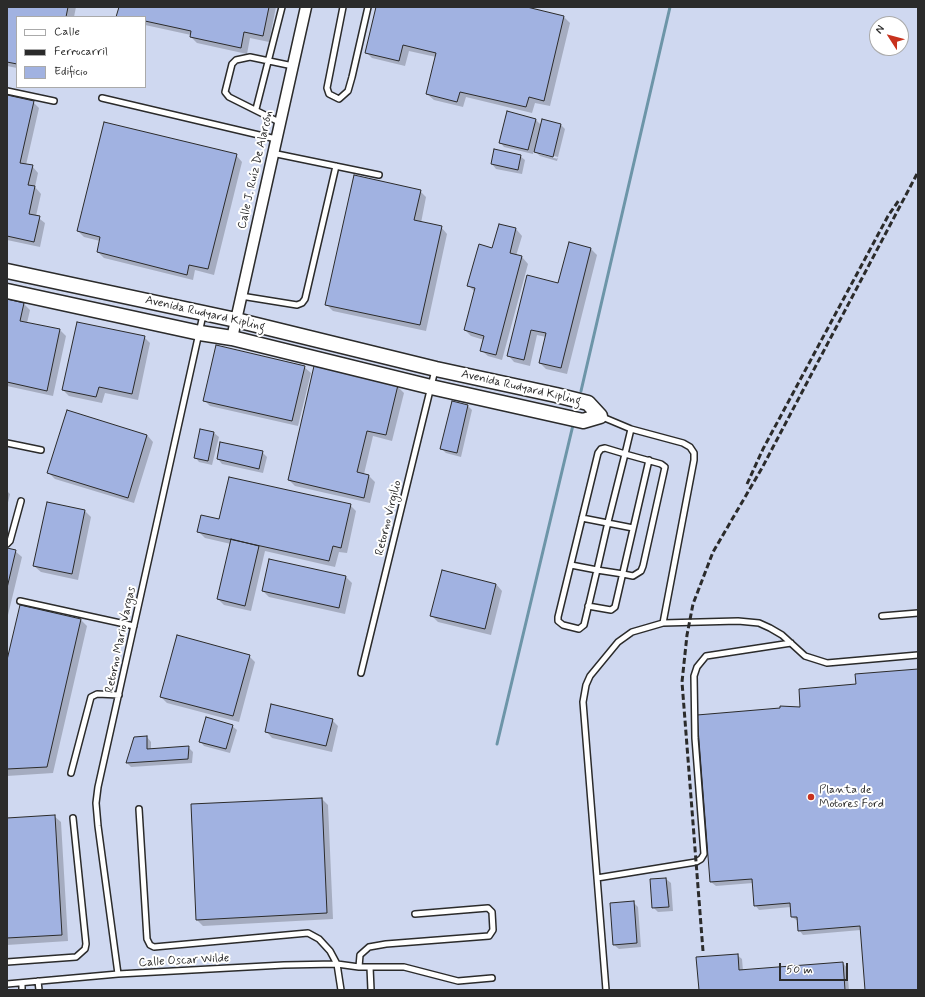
<!DOCTYPE html>
<meta charset="utf-8">
<style>
body{margin:0}
#map{position:relative;width:925px;height:997px;overflow:hidden;background:#e3e8f6;font-family:Mynerve,sans-serif}
canvas{display:block}
.frame{position:absolute;inset:0;border:8px solid #2b2b2b;pointer-events:none}
.legend{position:absolute;left:16px;top:16px;width:130px;height:72px;box-sizing:border-box;background:#fff;border:1px solid #aaa;margin:0;padding:5px 7px;list-style:none;font-size:12px;color:#2b2b2b}
.legend li{display:flex;align-items:center;gap:8px;height:20px}
.legend b{width:20px;border:1px solid #aaa}
.north{position:absolute;left:869px;top:16px;width:40px;height:40px;box-sizing:border-box;background:#fff;border:1px solid #aaa;border-radius:50%;rotate:306deg;font-size:11px;font-weight:700;line-height:16px;text-align:center;color:#2b2b2b}
.north::after{content:'';display:block;margin:auto;width:14px;height:18px;background:#c8321e;clip-path:polygon(50% 0,100% 100%,50% 72%,0 100%)}
.scale{position:absolute;left:779px;top:963px;width:69px;height:18px;box-sizing:border-box;border:2px solid #2b2b2b;border-top:0;padding-left:5px;font-size:12px;line-height:14px;white-space:nowrap;color:#2b2b2b;-webkit-text-stroke:3px #fff;paint-order:stroke}
</style>
<div id="map">
<canvas width="925" height="997"></canvas>
<div class="frame"></div>
<ul class="legend">
<li><b style="height:5px;background:#fff"></b>Calle</li>
<li><b style="height:5px;background:#2b2b2b"></b>Ferrocarril</li>
<li><b style="height:11px;background:#a1b2e1"></b>Edificio</li>
</ul>
<div class="north">N</div>
<div class="scale">50 m</div>
</div>
<script>
const context = document.querySelector('canvas').getContext('2d');
context.lineJoin = 'round';
function fillPath(path, color) {
  context.fillStyle = color;
  context.fill(path, 'evenodd');
}
function shape(rows) {
  const path = new Path2D();
  for (const r of rows) {
    path.moveTo(r[0], r[1]);
    for (let i = 2; i < r.length; i += 2) path.lineTo(r[i], r[i + 1]);
  }
  return path;
}
function trace(path, color, width, dash) {
  context.strokeStyle = color;
  context.lineWidth = width;
  context.lineCap = dash ? 'butt' : 'round';
  context.setLineDash(dash || []);
  context.stroke(path);
}
function label(font, color, halo, rows, align = 'center') {
  context.font = font + ' Mynerve,sans-serif';
  context.lineWidth = 4;
  context.setLineDash([]);
  context.textBaseline = 'middle';
  context.strokeStyle = halo;
  context.fillStyle = color;
  for (const [text, x, y, turn = 0] of rows) {
    context.save();
    context.translate(x, y);
    context.rotate((+turn || 0) * Math.PI / 180);
    context.textAlign = isNaN(turn) ? turn : align;
    if (halo) context.strokeText(text, 0, 0);
    context.fillText(text, 0, 0);
    context.restore();
  }
}
fillPath(shape([
 [7,7,918,7,918,990,7,990],
 [17,17,145,17,145,87,17,87],
 [877,24,901,24,901,48,877,48]
]), '#cfd8f0');
fillPath(shape([
 [7,7,76,7,74,17,17,17,17,68,7,66],
 [120,7,276,7,269,42,250,38,247,54,197,43,191,37,191,35,145,25,145,17,117,17],
 [377,7,522,7,564,17,570,23,550,106,535,103,532,113,466,97,463,107,434,100,427,94,436,57,409,51,405,66,372,58,366,52],
 [7,96,33,102,39,108,26,165,32,166,38,173,35,187,41,194,36,216,45,223,40,247,7,240],
 [536,120,541,125,560,124,565,129,557,161,540,156,534,150,533,154,504,147,500,142],
 [539,152,558,157,558,159,539,154],
 [236,155,242,162,214,275,195,270,193,280,104,258,98,252,100,241,84,237,78,231],
 [520,156,525,160,522,174,496,169,492,164],
 [420,191,426,197,421,223,441,227,447,234,426,331,333,311,326,304],
 [499,225,516,229,522,236,516,256,522,257,528,264,502,360,488,356,481,350,484,340,471,336,465,330,475,292,469,286,493,249],
 [569,244,591,249,597,255,567,374,546,369,540,363,546,337,537,335,530,366,514,362,508,355,559,284],
 [7,300,24,304,30,310,27,323,60,330,66,336,53,396,7,386],
 [144,337,150,343,138,400,105,393,102,403,69,396,63,390],
 [304,367,311,373,298,426,210,406,204,400],
 [397,386,404,393,392,441,373,436,364,474,369,476,375,482,370,503,295,486,289,480],
 [453,402,468,406,472,410,461,457,446,453,441,448],
 [201,430,214,433,219,437,212,465,199,462,195,457],
 [147,435,153,442,134,503,55,479,49,473],
 [262,452,267,457,263,473,222,464,218,459],
 [7,491,10,494,7,507],
 [350,505,356,511,347,553,339,552,335,567,265,551,251,611,224,605,218,599,231,544,205,538,198,531],
 [85,511,91,517,78,580,41,572,34,566],
 [7,549,15,551,22,557,8,615],
 [346,577,352,583,345,614,269,597,263,591],
 [496,584,502,591,491,635,438,622,432,616],
 [81,620,87,626,53,773,7,776,7,665],
 [249,656,255,662,239,722,167,703,161,697],
 [918,670,918,990,866,990,861,930,803,935,799,930,798,921,792,917,791,907,759,910,755,905,753,883,716,886,711,882,801,708,857,685],
 [332,720,338,726,332,752,272,738,266,731],
 [232,726,237,730,230,753,204,746,200,741],
 [147,737,151,742,151,750,188,747,193,752,192,763,131,767,127,763],
 [322,799,328,805,333,919,203,926,197,920],
 [54,816,61,822,68,941,7,945,7,819],
 [666,879,671,883,673,911,658,912,653,907],
 [633,902,638,907,641,947,619,949,614,945],
 [737,955,742,959,743,971,843,963,847,968,849,990,700,990]
]), '#0003');
trace(shape([
 [581,391,670,7],
 [497,744,573,425]
]), '#6d95a8', 3);
const building = shape([
 [7,7,68,7,66,17,17,17,17,64,7,62,7,7],
 [119,7,269,7,263,36,244,32,241,48,190,37,191,31,145,21,145,17,116,17,119,7],
 [376,7,527,7,564,16,544,101,529,97,526,107,460,92,457,102,426,94,436,53,403,45,399,61,365,53,376,7],
 [7,95,34,101,20,163,33,165,28,185,35,186,29,214,40,216,34,242,7,236,7,95],
 [507,111,536,119,528,150,499,143,507,111],
 [542,119,561,124,553,157,534,152,542,119],
 [104,122,237,154,208,269,189,265,187,275,97,252,100,237,77,231,104,122],
 [494,149,521,155,518,170,491,164,494,149],
 [354,175,421,190,414,220,442,226,420,325,325,305,354,175],
 [499,224,516,228,510,253,522,256,496,355,480,351,484,336,464,330,475,288,467,286,479,244,492,248,499,224],
 [569,242,591,248,561,368,539,363,546,333,531,330,524,360,507,356,527,275,558,283,569,242],
 [7,299,24,303,20,321,60,329,47,391,7,382,7,299],
 [77,322,145,336,132,394,99,387,96,397,62,390,77,322],
 [216,345,305,366,292,421,203,401,216,345],
 [314,366,398,385,386,435,367,431,357,472,369,475,364,498,288,480,314,366],
 [452,401,468,405,457,453,440,449,452,401],
 [67,410,147,435,128,498,47,473,67,410],
 [200,429,214,432,208,461,194,458,200,429],
 [220,442,263,451,259,469,217,459,220,442],
 [229,477,351,504,341,548,333,546,329,561,197,532,201,515,219,519,229,477],
 [47,502,85,510,72,574,33,566,47,502],
 [231,539,259,546,245,606,217,599,231,539],
 [7,548,16,550,7,588,7,548],
 [269,559,346,576,339,608,262,591,269,559],
 [442,570,496,584,485,629,430,616,442,570],
 [20,605,81,619,47,767,7,769,7,660,20,605],
 [177,635,250,655,233,716,160,697,177,635],
 [918,669,918,990,865,990,860,926,798,931,797,917,791,917,790,903,754,906,752,879,710,882,697,715,780,708,780,706,800,707,799,689,856,684,855,674,918,669],
 [271,704,333,719,326,746,265,732,271,704],
 [206,717,233,725,226,749,199,742,206,717],
 [147,736,147,749,189,746,188,759,126,763,134,737,147,736],
 [322,798,327,913,196,920,191,804,322,798],
 [55,815,62,935,7,938,7,818,55,815],
 [666,878,669,907,652,908,650,879,666,878],
 [634,901,637,943,613,945,610,903,634,901],
 [738,954,739,970,843,962,845,990,699,990,696,957,738,954]
]);
fillPath(building, '#a1b2e1');
trace(building, '#2b2b2b', 1);
const lane = shape([
 [343,7,327,88,329,94,339,99,348,91,352,77,368,7],
 [7,91,54,101],
 [102,98,276,139],
 [256,109,282,7],
 [279,122,229,97,225,92,232,64,236,60,250,57,293,66],
 [272,153,379,175],
 [241,296,297,305,302,303,305,299,336,166],
 [600,416,631,429,683,443,690,447,694,453,694,460,663,623],
 [7,443,41,450],
 [582,518,633,528],
 [7,544,10,541,21,501],
 [571,565,597,570,623,574,633,576,641,571,643,566,665,467,661,464,625,454,605,448,601,449,598,453,558,617,558,621,563,625,579,629,584,625,597,570,608,522,625,454,631,429],
 [20,601,134,626],
 [588,606,611,610,615,607,649,460],
 [882,616,918,613],
 [361,673,435,370],
 [71,773,91,697,97,694,119,695],
 [139,809,147,939,150,945,154,947,308,933,319,939,330,951,337,964,341,990],
 [597,878,696,862,701,859,704,854,695,738,694,676,697,667,706,656,791,643],
 [7,962,76,957,85,949,86,944,73,818],
 [359,967,360,955,369,947,386,944,489,936,493,930,492,912,488,908,415,914],
 [370,967,371,990],
 [118,974,98,826,96,803,98,787,203,315],
 [38,981,39,990],
 [22,983,22,990],
 [7,984,118,974,284,965,337,964,359,967,404,967,458,981,492,978],
 [606,990,583,702,586,685,590,676,618,642,632,632,663,623,738,621,759,623,770,628,782,635,805,656,827,663,918,655]
]);
const street = shape([
 [232,338,306,7]
]);
const secondary = shape([
 [7,271,236,320,436,369,556,395,588,403,600,416,583,421,431,387,232,338,200,333,7,291]
]);
trace(lane, '#2b2b2b', 8);
trace(street, '#2b2b2b', 13);
trace(secondary, '#2b2b2b', 17);
trace(lane, '#fff', 5);
trace(street, '#fff', 10);
trace(secondary, '#fff', 14);
trace(shape([
 [747,484,763,449,888,216,899,200],
 [703,951,682,682,687,635,693,604,713,552,762,468,918,172]
]), '#2b2b2b', 3, [6, 3]);
for (const [x, y, r, color] of [
 [811,797,4,"#c8321e"]
]) {
  const dot = new Path2D();
  dot.arc(x, y, r, 0, 2 * Math.PI);
  context.fillStyle = color;
  context.fill(dot);
  trace(dot, '#fff', 1.5);
}
label('12px', '#2b2b2b', '#fff', [
 ["Calle J. Ruíz De Alarcón",256,170,-77],
 ["Avenida Rudyard Kipling",205,314,13],
 ["Avenida Rudyard Kipling",521,388,13],
 ["Retorno Virgilio",389,518,-76],
 ["Retorno Mario Vargas",121,640,-78],
 ["Calle Oscar Wilde",184,961,-3]
]);
label('12px', '#2b2b2b', '#fff', [
 ["Planta de",819,790],
 ["Motores Ford",819,804]
], 'left');
</script>
